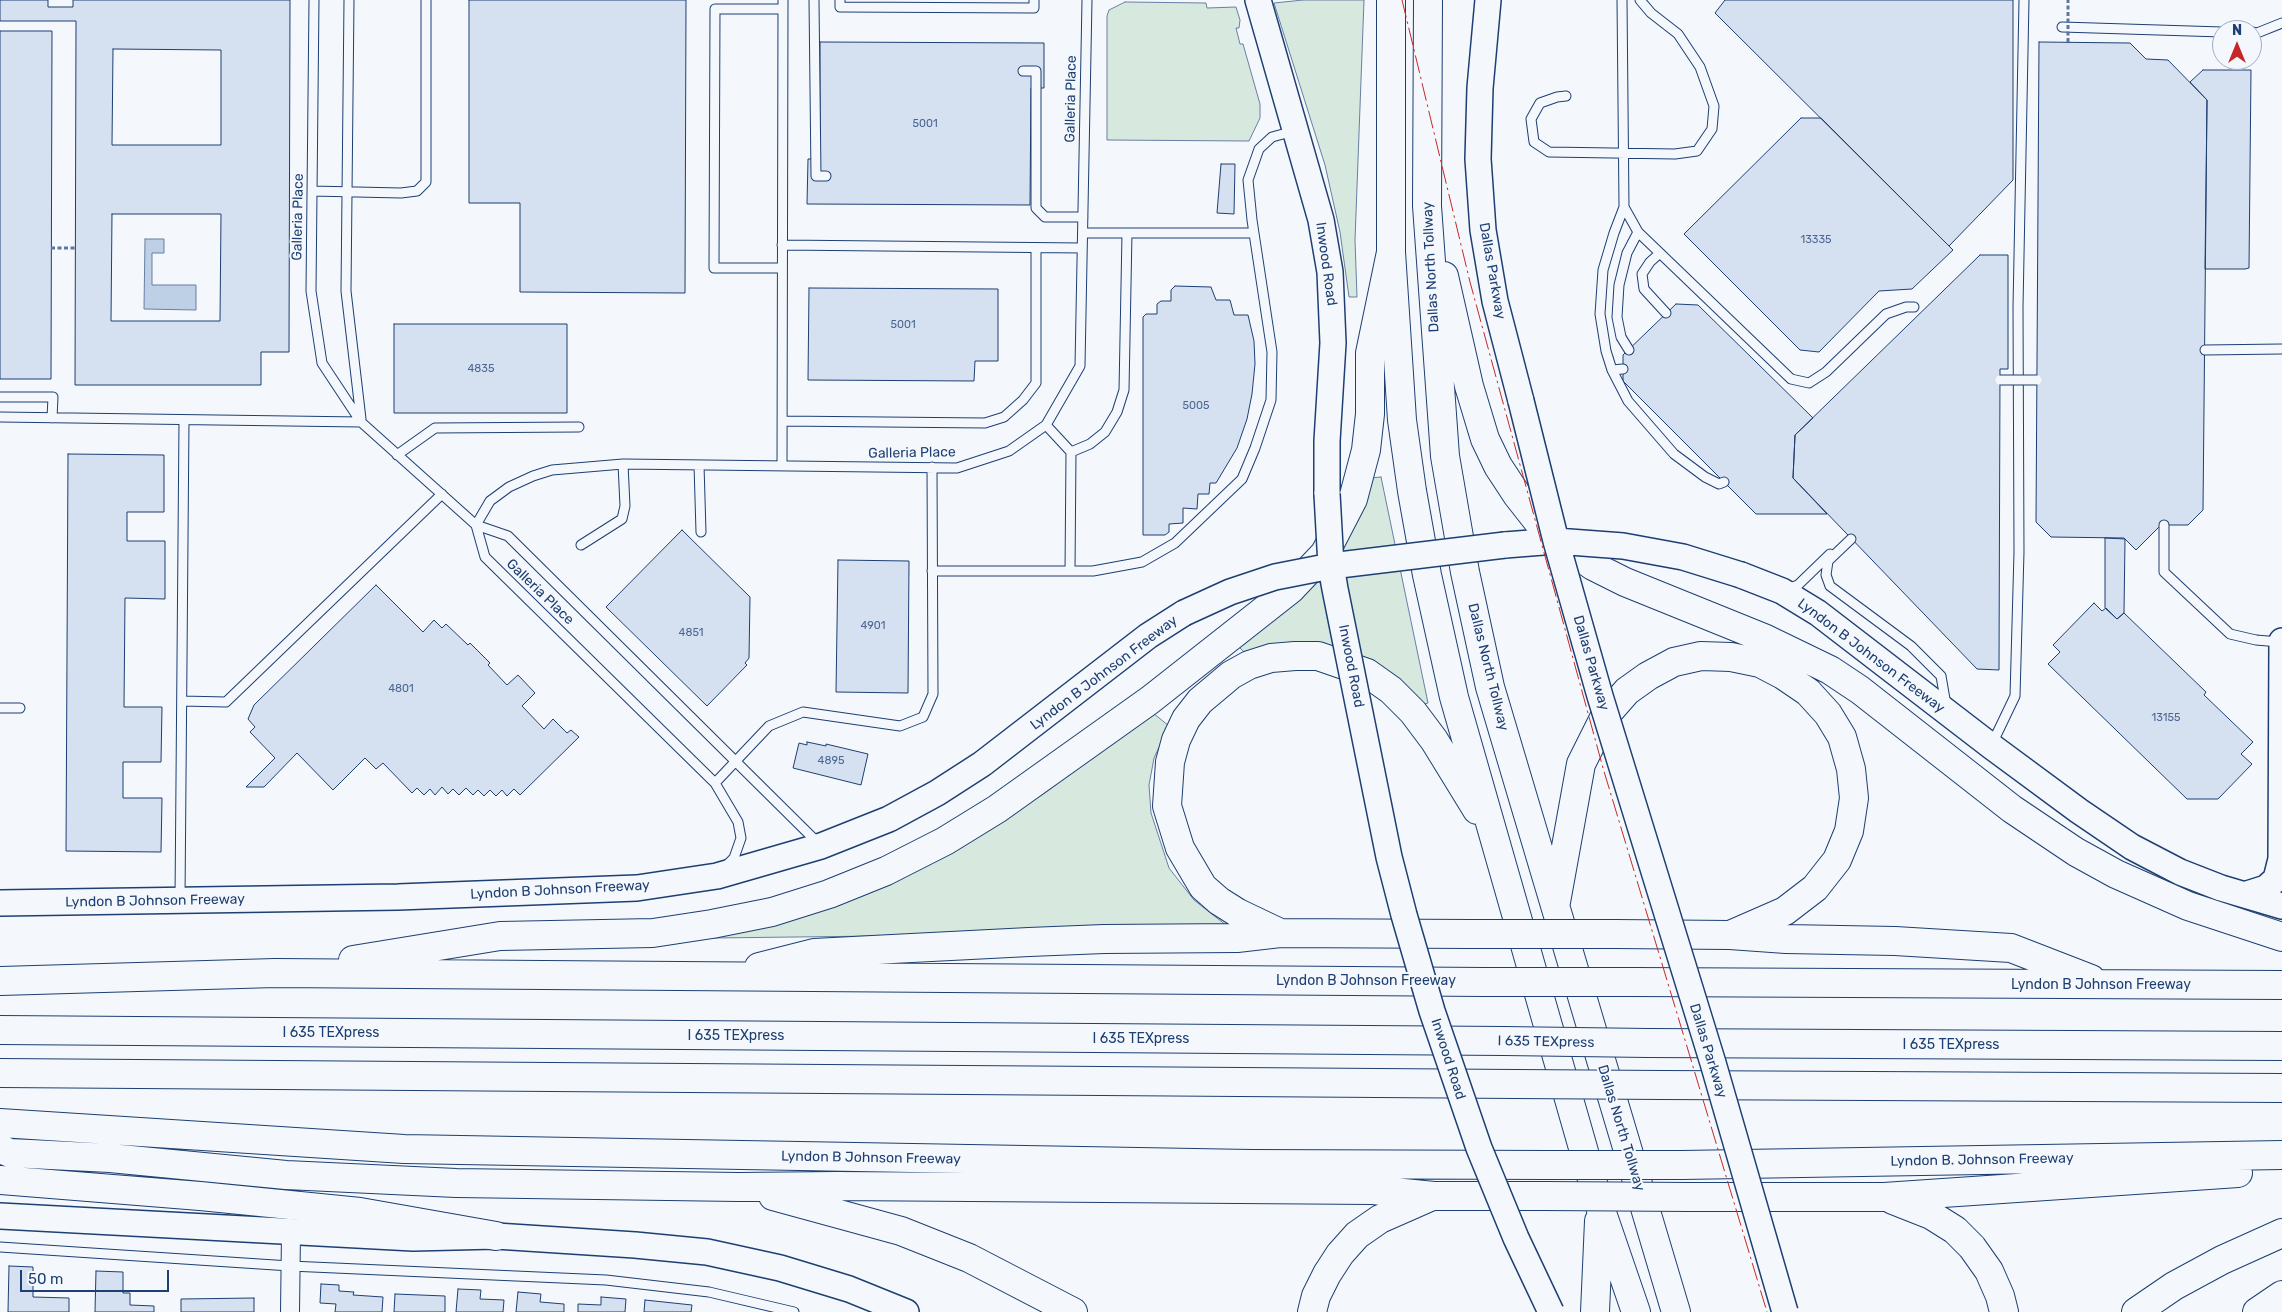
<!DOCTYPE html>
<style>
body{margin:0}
#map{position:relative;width:2282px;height:1312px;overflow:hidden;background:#f4f7fb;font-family:Rubik,sans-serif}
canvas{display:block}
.north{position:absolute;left:2212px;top:20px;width:50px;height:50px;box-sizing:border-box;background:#f4f7fb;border:1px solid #9eadc5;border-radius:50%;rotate:0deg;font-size:14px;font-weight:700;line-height:20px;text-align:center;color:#1d3f73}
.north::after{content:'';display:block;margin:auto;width:18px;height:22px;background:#c62828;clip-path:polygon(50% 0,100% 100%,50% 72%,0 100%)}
.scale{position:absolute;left:20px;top:1270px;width:149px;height:22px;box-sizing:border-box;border:2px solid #1d3f73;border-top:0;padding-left:6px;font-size:15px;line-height:18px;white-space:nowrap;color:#1d3f73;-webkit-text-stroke:4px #f4f7fb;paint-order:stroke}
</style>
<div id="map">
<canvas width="2282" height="1312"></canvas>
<div class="north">N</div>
<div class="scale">50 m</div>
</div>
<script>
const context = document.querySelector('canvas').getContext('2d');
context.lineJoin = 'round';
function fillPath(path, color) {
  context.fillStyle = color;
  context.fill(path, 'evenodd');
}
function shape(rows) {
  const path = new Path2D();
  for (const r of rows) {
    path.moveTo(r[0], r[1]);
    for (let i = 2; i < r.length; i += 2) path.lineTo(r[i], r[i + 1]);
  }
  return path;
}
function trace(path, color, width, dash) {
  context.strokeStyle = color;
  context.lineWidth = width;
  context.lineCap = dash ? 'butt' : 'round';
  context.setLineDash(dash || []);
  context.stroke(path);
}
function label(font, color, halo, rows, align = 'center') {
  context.font = font + ' Rubik,sans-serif';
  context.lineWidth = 4;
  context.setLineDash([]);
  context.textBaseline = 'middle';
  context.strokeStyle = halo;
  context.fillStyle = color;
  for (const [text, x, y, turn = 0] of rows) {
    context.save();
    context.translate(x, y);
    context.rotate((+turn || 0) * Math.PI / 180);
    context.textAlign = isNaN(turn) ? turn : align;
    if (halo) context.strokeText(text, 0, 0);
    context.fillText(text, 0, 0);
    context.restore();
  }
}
const green = shape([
 [1303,0,1364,0,1355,240,1357,297,1349,297,1340,232,1325,165,1274,3,1303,0],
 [1125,2,1206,3,1207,8,1236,7,1240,20,1239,28,1236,28,1240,44,1243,44,1260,104,1260,118,1249,141,1107,140,1107,16,1109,10,1125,2],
 [1381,477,1428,703,1421,705,1383,671,1246,654,1238,646,1371,478,1381,477],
 [1153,713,1169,726,1154,758,1149,785,1151,813,1169,868,1194,900,1231,929,1107,925,877,936,713,938,807,914,955,851,1046,792,1153,713]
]);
fillPath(green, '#d7e8df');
trace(green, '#687fa3', 1);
const water = shape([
 [145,239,164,239,164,253,152,253,152,285,196,285,196,310,144,309,145,239]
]);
fillPath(water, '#bed0e5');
trace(water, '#687fa3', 1);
const building = shape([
 [0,0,48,0,48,7,73,7,73,0,290,0,289,352,261,352,261,385,75,385,76,21,0,21,0,0],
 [113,49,221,50,221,145,112,145,113,49],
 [112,214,221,214,220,321,111,321,112,214],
 [469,0,686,0,685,293,520,292,520,203,469,203,469,0],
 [1725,0,2013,0,2013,180,1949,246,1715,13,1725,0],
 [0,31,52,31,51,379,0,379,0,31],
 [820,42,1044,43,1044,88,1031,88,1030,205,807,204,808,159,820,159,820,42],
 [2039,42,2130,43,2146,59,2168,60,2207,100,2203,510,2188,525,2161,525,2136,550,2124,538,2051,537,2036,522,2039,42],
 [2203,70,2251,70,2249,268,2245,269,2205,269,2207,100,2190,82,2203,70],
 [1801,118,1821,118,1953,250,1912,289,1879,291,1819,352,1800,350,1684,234,1801,118],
 [1221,164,1235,164,1234,214,1217,213,1221,164],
 [1980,255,2008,255,2008,369,2000,369,1999,670,1977,669,1793,478,1795,435,1980,255],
 [1175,286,1211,287,1216,300,1230,300,1234,315,1248,315,1254,341,1255,364,1252,394,1247,419,1237,448,1216,483,1210,483,1209,494,1198,494,1197,509,1183,508,1183,523,1169,524,1169,532,1165,535,1143,535,1143,317,1146,314,1157,314,1157,304,1161,301,1171,301,1171,290,1175,286],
 [809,288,998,289,998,361,975,361,974,381,808,380,809,288],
 [1676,304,1698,305,1813,418,1795,435,1793,478,1827,514,1756,514,1623,381,1623,355,1676,304],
 [394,324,567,324,567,413,394,413,394,324],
 [68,454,164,455,164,512,127,512,127,541,165,541,165,599,125,598,124,707,162,707,161,762,123,762,123,798,162,798,161,852,66,851,68,454],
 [682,530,750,597,749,658,745,663,747,665,707,706,606,607,682,530],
 [2105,538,2125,539,2124,613,2117,619,2105,608,2105,538],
 [838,560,909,561,908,693,836,692,838,560],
 [376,585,423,632,434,620,442,628,446,624,468,645,470,643,490,663,488,665,507,685,518,675,535,693,522,706,544,729,553,719,567,733,571,730,579,737,520,795,514,789,507,796,502,790,496,796,490,790,484,796,478,790,473,795,466,788,459,795,453,789,448,794,442,787,435,795,430,789,424,795,417,788,412,793,383,763,376,769,365,758,333,790,297,753,264,787,246,787,275,758,250,732,255,727,248,719,254,705,376,585],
 [2094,603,2102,611,2106,608,2117,619,2124,613,2206,692,2204,695,2253,742,2241,754,2252,764,2218,799,2187,799,2048,664,2060,652,2053,645,2094,603],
 [807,742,826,746,826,744,868,754,861,785,793,768,799,743,807,745,807,742],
 [9,1266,33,1267,33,1297,69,1298,69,1312,8,1312,9,1266],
 [96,1271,123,1272,123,1293,130,1293,130,1305,154,1306,154,1312,95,1312,96,1271],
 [321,1284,339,1285,339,1291,354,1292,353,1295,383,1297,382,1312,335,1312,336,1304,320,1303,321,1284],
 [458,1289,481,1290,480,1299,504,1300,503,1312,456,1312,458,1289],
 [518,1292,541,1294,540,1302,564,1304,564,1312,516,1312,518,1292],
 [395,1294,445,1296,445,1312,394,1312,395,1294],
 [601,1297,626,1299,625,1312,578,1312,578,1304,601,1305,601,1297],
 [254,1298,254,1312,181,1312,181,1299,254,1298],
 [645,1300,692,1305,691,1312,644,1312,645,1300]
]);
fillPath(building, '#d5e0f0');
trace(building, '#1d3f73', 1);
const lane = shape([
 [314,0,311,291,322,363,361,422,476,525,508,536,819,844],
 [349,0,346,291,361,419],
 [814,0,816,176,826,176],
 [840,0,840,7,1034,8,1034,0],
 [1622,0,1624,207,1638,232,1791,379,1809,383,1826,372,1886,314,1906,307,1914,307],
 [2062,27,2222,32],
 [2252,32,2257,33,2282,23],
 [1023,71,1036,71,1036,208,1045,217,1083,217],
 [1566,96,1557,97,1540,103,1531,119,1534,142,1549,152,1675,154,1697,151,1712,129,1714,106,1700,67,1678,34,1651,13,1640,0],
 [312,191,401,193,417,191,426,182,426,0],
 [1624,207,1614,233,1603,270,1600,314,1606,351,1612,370,1628,401,1674,454,1705,477,1719,484,1724,482],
 [1083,233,1254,233],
 [782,245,1082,248],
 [1660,253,1650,262,1642,274,1644,289,1666,313],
 [782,268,714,268,715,9,783,9],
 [1629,350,1621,337,1617,317,1619,285,1627,253,1638,232],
 [2205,350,2282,349],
 [1612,370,1623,369],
 [0,397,53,397,52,418],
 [0,417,361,422],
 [782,421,985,423,1004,417,1023,400,1036,383,1036,248],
 [1046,425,1071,452,1070,571],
 [1071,452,1090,444,1105,432,1117,412,1124,390,1127,233],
 [397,455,435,428,579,427],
 [699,465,701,532],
 [782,466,783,0],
 [2164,525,2164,572,2230,634,2256,640,2279,642],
 [1851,539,1828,561,1826,575,1830,586,1911,646,1941,676,1946,705],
 [581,545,622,519,625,506,623,464],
 [932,571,1093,571,1142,562,1175,543,1242,479,1255,448,1271,400,1272,352,1252,220,1248,180,1259,149,1272,137,1294,131],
 [1787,589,1798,585,1830,554],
 [182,701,226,702,442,494],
 [0,708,20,708],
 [1992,744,2015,696,2019,552,2018,307,2024,0],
 [715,783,769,726,803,712,900,726,923,717,933,694,932,467],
 [726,866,734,858,741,838,738,822,715,783,485,557,476,525,490,501,509,487,533,476,552,470,623,464,957,468,1009,451,1046,425,1080,366,1087,0],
 [180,900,184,420],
 [0,1247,290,1266,606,1280,709,1292,794,1312]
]);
const street = shape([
 [290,1312,291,1233]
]);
const secondary = shape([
 [1258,0,1321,220,1330,272,1333,343,1327,441,1327,494],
 [1488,0,1480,88,1478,159,1483,230,1495,301,1521,401],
 [1505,545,1556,541],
 [1741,575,1782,591,1818,613,1991,746,2079,811,2132,847,2180,872,2221,888,2282,906],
 [2244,895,2266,888,2276,879,2281,859,2282,641],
 [0,903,398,897,637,888,717,876,821,846,889,819,937,793,982,764,1148,636,1184,613],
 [0,1216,413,1238,496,1236,635,1245,707,1252,780,1268,849,1289,906,1312]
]);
const highway = shape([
 [1391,0,1391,252,1402,420,1412,491,1427,575,1454,697,1599,1204,1636,1312],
 [1428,0,1427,206,1445,456,1465,572,1490,687,1676,1312],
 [1444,276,1469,386,1485,439,1498,466,1517,495,1539,523,1559,542,1593,566,1625,582,1766,639,1830,670,1860,690,2012,809,2076,852,2116,874,2188,906,2282,937],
 [1556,902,1581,764,1605,716,1627,691,1648,676,1674,662,1701,656,1731,657,1760,663,1783,675,1808,692,1828,714,1842,737,1851,769,1854,798,1849,831,1837,860,1815,888,1785,911,1730,935],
 [1280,933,1238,913,1219,901,1203,887,1180,848,1167,806,1170,762,1176,740,1186,719,1200,701,1231,675,1249,665,1271,658,1295,656,1318,656,1367,673,1391,690,1413,712,1434,740,1477,810],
 [1615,934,1730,935,1786,939,1895,941,2011,948,2091,979],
 [353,960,500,936,653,933,712,924,772,912,829,894,886,871,945,841,997,809,1150,700,1291,589,1325,553,1353,499,1366,450,1370,414,1370,353,1391,252],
 [759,967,814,953,1029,942,1104,939,1237,938,1280,933,1470,934],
 [0,981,275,973,1485,982],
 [1633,982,2282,985],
 [0,1030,1504,1041],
 [1648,1043,2282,1046],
 [0,1073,1516,1084],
 [1663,1085,2282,1088],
 [0,1123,404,1149,1251,1164,1549,1165],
 [0,1149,10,1153,110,1158,286,1175,456,1183,738,1187,837,1186,1373,1190,1434,1196,1545,1196],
 [1682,1165,2282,1155],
 [0,1180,200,1196,360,1212,496,1236],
 [773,1196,901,1231,969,1258,1073,1312],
 [1690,1197,1884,1197,2238,1173],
 [1893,1200,1931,1215,1955,1230,1972,1247,1989,1271,2000,1296,2004,1312],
 [1312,1312,1316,1296,1327,1274,1340,1254,1357,1235,1380,1219,1430,1197],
 [1595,1312,1599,1221],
 [2136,1312,2174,1286,2222,1260,2282,1233],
 [2257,1312,2282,1295]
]);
trace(lane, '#1d3f73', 11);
trace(street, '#1d3f73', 20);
trace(secondary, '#1d3f73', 28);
trace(highway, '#1d3f73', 30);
trace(shape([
 [51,248,76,248]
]), '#5e769c', 3, [4, 2.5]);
trace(lane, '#f4f7fb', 9);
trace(street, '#f4f7fb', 18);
trace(secondary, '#f4f7fb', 25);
trace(highway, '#f4f7fb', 28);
const laneBridge = shape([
 [2000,380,2037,380]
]);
const secondaryBridge = shape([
 [1521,401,1556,541,1600,696,1713,1063,1785,1312],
 [1327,494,1331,566,1335,589,1389,857,1404,915,1432,1011,1479,1148,1516,1238,1551,1312],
 [1556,541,1623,546,1683,557,1741,575],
 [1184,613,1230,592,1275,577,1331,566,1505,545]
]);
const highwayBridge = shape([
 [1470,934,1615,934],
 [1485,982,1633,982],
 [1504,1041,1648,1043],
 [1516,1084,1663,1085],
 [1549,1165,1682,1165],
 [1545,1196,1690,1197]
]);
trace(laneBridge, '#1d3f73', 11, []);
trace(secondaryBridge, '#1d3f73', 28, []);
trace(highwayBridge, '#1d3f73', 30, []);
trace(shape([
 [2068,42,2068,0]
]), '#5e769c', 3, [4, 2.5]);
trace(laneBridge, '#f4f7fb', 9);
trace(secondaryBridge, '#f4f7fb', 25);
trace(highwayBridge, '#f4f7fb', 28);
trace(shape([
 [1402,0,1470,282,1603,768,1767,1312]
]), '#c62828', 1, [18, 4, 2.5, 4]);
label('11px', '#4b6792', null, [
 ["5001",925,124],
 ["13335",1816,240],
 ["5001",903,325],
 ["4835",481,369],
 ["5005",1196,406],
 ["4901",873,626],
 ["4851",691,633],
 ["4801",401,689],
 ["13155",2166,718],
 ["4895",831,761]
]);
label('14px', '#1d3f73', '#f4f7fb', [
 ["Galleria Place",1071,99,-89],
 ["Galleria Place",298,217,-89],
 ["Inwood Road",1326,264,82],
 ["Dallas North Tollway",1431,267,-93],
 ["Dallas Parkway",1492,271,80],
 ["Galleria Place",912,453,-1],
 ["Galleria Place",540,592,44],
 ["Lyndon B Johnson Freeway",1871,656,37],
 ["Dallas Parkway",1591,663,74],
 ["Inwood Road",1351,666,79],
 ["Dallas North Tollway",1488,667,76],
 ["Lyndon B Johnson Freeway",1104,673,-37],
 ["Lyndon B Johnson Freeway",560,890,-3],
 ["Lyndon B Johnson Freeway",155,901,-1],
 ["Lyndon B Johnson Freeway",1366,981],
 ["Lyndon B Johnson Freeway",2101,985],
 ["I 635 TEXpress",331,1033],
 ["I 635 TEXpress",736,1036],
 ["I 635 TEXpress",1141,1039],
 ["I 635 TEXpress",1546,1042,1],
 ["I 635 TEXpress",1951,1045],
 ["Dallas Parkway",1708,1051,73],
 ["Inwood Road",1448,1059,72],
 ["Dallas North Tollway",1621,1128,73],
 ["Lyndon B Johnson Freeway",871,1158,1],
 ["Lyndon B. Johnson Freeway",1982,1160,-1]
]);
</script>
